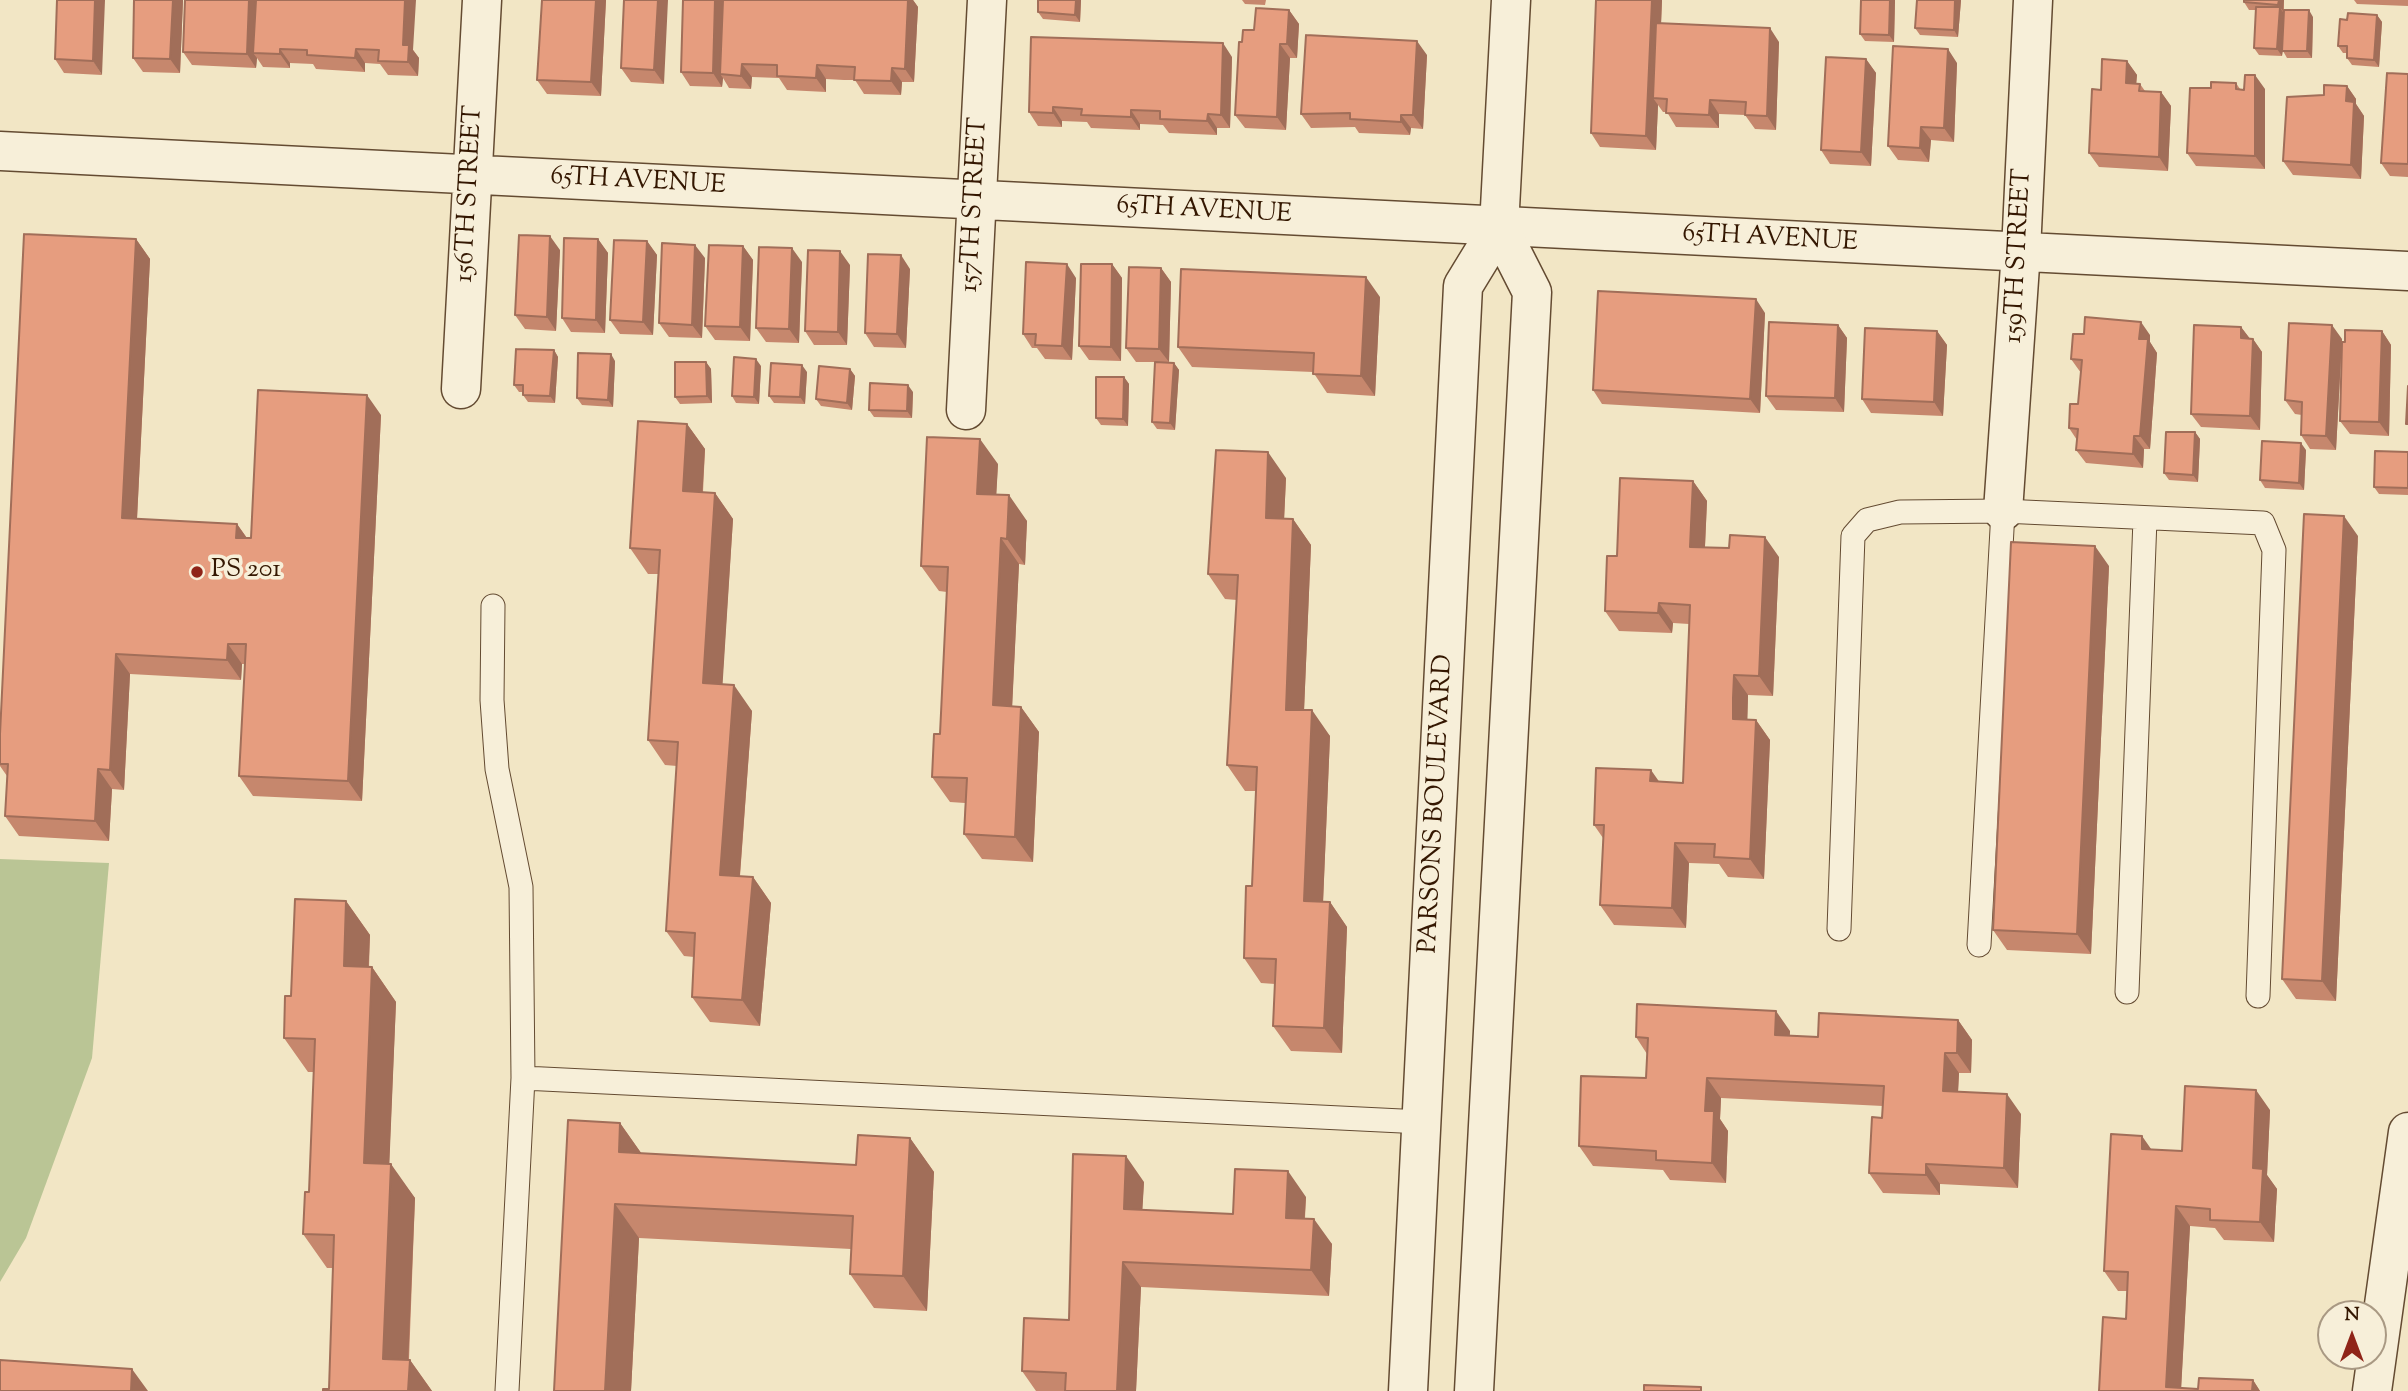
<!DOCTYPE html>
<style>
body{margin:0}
#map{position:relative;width:2408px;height:1391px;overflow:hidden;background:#f2e6c5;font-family:"Sorts Mill Goudy",serif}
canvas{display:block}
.north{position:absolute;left:2317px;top:1300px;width:70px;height:70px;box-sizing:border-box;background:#f7efd9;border:2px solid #a99983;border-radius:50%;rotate:0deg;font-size:19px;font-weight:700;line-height:28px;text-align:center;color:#341701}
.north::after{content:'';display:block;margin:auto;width:24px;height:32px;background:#8f2418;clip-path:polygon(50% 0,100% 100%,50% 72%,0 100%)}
</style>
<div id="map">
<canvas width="2408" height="1391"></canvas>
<div class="north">N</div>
</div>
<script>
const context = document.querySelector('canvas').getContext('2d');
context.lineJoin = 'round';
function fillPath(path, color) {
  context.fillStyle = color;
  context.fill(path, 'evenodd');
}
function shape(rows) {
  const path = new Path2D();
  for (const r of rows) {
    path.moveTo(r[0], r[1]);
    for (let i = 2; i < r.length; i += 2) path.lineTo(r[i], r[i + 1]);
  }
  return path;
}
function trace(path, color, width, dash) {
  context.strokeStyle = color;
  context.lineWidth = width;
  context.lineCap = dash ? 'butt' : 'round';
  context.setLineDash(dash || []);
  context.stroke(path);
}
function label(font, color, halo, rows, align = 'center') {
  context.font = font + ' "Sorts Mill Goudy",serif';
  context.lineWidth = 7;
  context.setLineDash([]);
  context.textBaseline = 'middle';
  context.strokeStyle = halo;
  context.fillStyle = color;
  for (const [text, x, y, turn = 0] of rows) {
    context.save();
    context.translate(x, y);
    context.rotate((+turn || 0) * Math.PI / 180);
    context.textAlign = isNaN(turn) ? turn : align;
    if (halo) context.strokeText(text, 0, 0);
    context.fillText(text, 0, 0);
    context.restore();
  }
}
fillPath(shape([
 [0,859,109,863,92,1058,26,1238,0,1282]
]), '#bac595');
const service = shape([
 [493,606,492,700,497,769,521,887,523,1078,507,1391],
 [1839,929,1853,536,1867,520,1900,512,2003,511,2263,523,2274,550,2258,996],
 [1979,945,2003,511],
 [2127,992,2145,519],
 [523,1078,1422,1122]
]);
const minor = shape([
 [0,151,2408,271],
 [461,389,482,0],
 [966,410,987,0],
 [2003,511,2021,251,2033,0],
 [2372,1391,2408,1132]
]);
const tertiary = shape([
 [1408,1391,1463,286,1499,227,1511,0],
 [1474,1391,1532,292,1499,227]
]);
trace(service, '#644b32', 25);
trace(minor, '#644b32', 41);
trace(tertiary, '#644b32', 41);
trace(service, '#f7efd9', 23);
trace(minor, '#f7efd9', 38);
trace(tertiary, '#f7efd9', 38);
fillPath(shape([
 [57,0,102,75,64,73,55,59],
 [134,0,183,0,180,73,143,72,133,58],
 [185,0,413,50,419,58,418,76,388,75,380,64,365,63,365,72,316,69,313,64,290,63,290,68,263,67,257,58,256,68,192,65,183,52],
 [542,0,606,0,601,96,547,94,537,80],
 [624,0,664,84,631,82,621,68],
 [683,0,913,0,918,7,914,82,902,82,901,95,864,94,855,80,844,80,826,79,826,92,787,90,779,78,752,77,751,89,729,88,723,78,722,87,690,86,681,72],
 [1081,0,1080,22,1043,19,1038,12],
 [1242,0,1266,0,1265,5,1245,4],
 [1596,0,1662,0,1661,24,1779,42,1776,130,1755,129,1745,115,1719,114,1719,128,1676,127,1667,112,1663,112,1658,105,1656,150,1600,147,1591,133],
 [1895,0,1894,42,1865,41,1860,34],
 [1961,0,1958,37,1920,35,1915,28],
 [2284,0,2284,13,2313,17,2312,58,2287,58,2283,51,2282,56,2259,55,2254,48,2256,10,2249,10,2244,2],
 [2354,0,2408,0,2408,6,2357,4],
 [1289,10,1299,24,1297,58,1290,58,1286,130,1245,128,1235,115,1242,42,1254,30],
 [2377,15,2382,22,2379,67,2352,65,2347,58,2347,53,2343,53,2338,46,2347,20],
 [1427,55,1423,129,1411,128,1410,135,1359,133,1355,127,1311,128,1301,114],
 [1232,57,1230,128,1217,128,1217,135,1169,133,1163,125,1140,124,1140,130,1091,128,1087,122,1062,121,1062,127,1038,126,1029,112],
 [1866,59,1876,73,1871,166,1830,164,1821,150],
 [2127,61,2137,75,2136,84,2140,84,2145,91,2161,92,2171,106,2168,171,2099,167,2089,153,2101,90],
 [1957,63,1954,142,1931,140,1929,162,1898,160,1888,146],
 [2408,74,2408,177,2390,176,2381,163],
 [2236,83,2240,89,2265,89,2265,169,2196,166,2187,153,2211,88],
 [2347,86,2356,99,2356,104,2364,116,2361,179,2293,175,2283,161,2324,95],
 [136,239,150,259,137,519,237,524,247,538,251,538,381,415,362,801,253,796,239,776,245,664,242,664,241,680,130,674,124,790,112,789,109,841,19,836,5,816,7,776,0,766,0,734],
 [598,239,608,253,605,333,571,332,562,318],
 [647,241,657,255,653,335,620,334,610,320],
 [743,246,753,260,750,341,715,340,705,326],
 [560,250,556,331,525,329,515,315],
 [705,258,702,338,669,337,659,323],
 [802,262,799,343,766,342,756,328],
 [1112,264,1122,278,1121,361,1089,360,1079,346],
 [850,265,847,345,814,345,805,331],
 [1161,268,1171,282,1169,362,1174,363,1179,370,1175,430,1157,429,1152,422,1155,362,1136,362,1126,348],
 [910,269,906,348,874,347,865,333],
 [1076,278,1072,360,1045,359,1037,348,1032,348,1023,334],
 [1380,297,1375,396,1327,393,1313,372,1192,367,1178,347],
 [1765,313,1760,413,1602,404,1593,390],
 [1838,325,1847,338,1844,412,1776,410,1766,396],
 [2241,327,2250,339,2253,339,2262,352,2260,430,2201,427,2191,414],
 [1937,331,1947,345,1943,416,1871,413,1862,399],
 [2382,331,2391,345,2389,436,2350,434,2340,421,2345,342],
 [2150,335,2150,342,2157,353,2150,449,2144,449,2143,468,2086,463,2076,450,2077,440,2069,428,2078,404,2081,373,2071,359],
 [2342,339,2336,450,2310,449,2301,435,2302,415,2295,414,2285,400],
 [554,350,558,357,555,403,528,402,523,395,523,392,519,392,514,385],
 [615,361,613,407,582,405,577,398],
 [706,362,711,369,712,403,680,404,675,397],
 [761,366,759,404,736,403,732,396],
 [850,369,855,376,852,410,821,406,816,399],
 [807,372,805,404,774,403,769,396],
 [1124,377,1129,384,1128,426,1101,425,1096,418],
 [913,392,912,418,874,417,869,410],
 [687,424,705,449,703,492,715,493,733,519,722,685,752,711,740,876,753,877,771,903,760,1026,710,1022,692,997,694,957,684,956,666,931,677,766,665,765,648,740,658,574,648,574,630,548],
 [2195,432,2200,439,2198,482,2169,480,2164,473],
 [2306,450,2304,490,2265,488,2260,480],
 [2408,452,2408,495,2379,494,2374,487],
 [998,464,996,495,1027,521,1025,565,1019,564,1012,706,1021,707,1039,732,1033,862,982,859,964,834,965,803,950,802,932,777,940,734,947,592,939,591,921,566],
 [1286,478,1284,519,1293,519,1311,545,1304,710,1330,736,1323,902,1330,902,1347,927,1342,1053,1291,1051,1273,1026,1275,984,1261,983,1244,958,1252,886,1256,791,1245,791,1227,765,1237,600,1225,599,1208,574],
 [1693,481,1707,501,1705,547,1779,557,1773,696,1748,695,1747,718,1747,720,1756,720,1770,740,1764,879,1728,877,1719,864,1689,863,1686,928,1614,925,1600,905,1603,838,1594,825,1659,782,1683,783,1689,624,1673,623,1672,633,1619,631,1605,611,1617,556],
 [2358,536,2336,1001,2296,999,2282,979],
 [2109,566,2091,954,2007,950,1993,930],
 [346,901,370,935,369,967,372,967,396,1002,389,1164,415,1198,409,1360,410,1360,432,1391,323,1391,329,1389,333,1268,327,1268,303,1234,309,1192,314,1072,308,1072,284,1038,291,996],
 [1958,1020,1972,1040,1971,1073,1959,1073,1958,1092,2021,1114,2018,1188,1940,1184,1940,1195,1883,1193,1869,1173,1882,1118,1883,1106,1721,1098,1720,1119,1728,1131,1726,1183,1670,1180,1663,1170,1593,1166,1579,1146,1646,1078,1647,1054,1636,1037,1790,1031,1789,1036,1818,1037],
 [2270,1110,2267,1175,2277,1189,2274,1242,2224,1240,2215,1228,2190,1226,2181,1388,2198,1389,2253,1380,2260,1391,2099,1391,2126,1319,2127,1291,2118,1291,2104,1271,2152,1150,2182,1151],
 [620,1123,641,1153,856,1165,910,1138,934,1172,927,1311,874,1308,850,1274,851,1249,639,1238,631,1391,554,1391],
 [1144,1182,1142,1210,1233,1214,1306,1197,1305,1218,1332,1244,1329,1296,1141,1287,1136,1391,1036,1391,1022,1371,1069,1320]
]), '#c6876d');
fillPath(shape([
 [95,0,105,0,102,75,93,61],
 [173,0,183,0,180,73,170,59],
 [249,0,259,0,253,53,257,58,256,68,247,54],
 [405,0,416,0,413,50,419,58,418,76,408,62,403,45],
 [596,0,606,0,601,96,591,82],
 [658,0,668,0,664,84,654,70],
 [715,0,725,0,720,74,723,78,722,87,713,73],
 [908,0,913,0,918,7,914,82,905,69],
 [1076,0,1081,0,1080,22,1075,15],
 [1652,0,1662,0,1658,99,1653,98,1658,105,1656,150,1646,136],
 [1890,0,1895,0,1894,42,1889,35],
 [1955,0,1961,0,1958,37,1954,30],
 [2279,0,2284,0,2283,12,2278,5],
 [2280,7,2285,14,2282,56,2277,49],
 [1289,10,1299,24,1297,58,1287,44],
 [2309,10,2313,17,2312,58,2307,51],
 [2377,15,2382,22,2379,67,2374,60],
 [1770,28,1779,42,1776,130,1767,116],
 [1417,41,1427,55,1423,129,1413,115],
 [1223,43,1232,57,1230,128,1221,115],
 [1280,44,1290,58,1286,130,1277,117],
 [280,49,290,63,290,68,280,54],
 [356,49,365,63,365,72,355,58],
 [1948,49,1957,63,1954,142,1944,128],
 [1866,59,1876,73,1871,166,1861,152],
 [2127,61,2137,75,2135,97,2126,83],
 [742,64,752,77,751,89,741,76],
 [817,65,826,79,826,92,816,78],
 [892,68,902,82,901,95,891,81],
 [2255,75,2265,89,2265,169,2255,156],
 [2347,86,2356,99,2356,104,2364,116,2361,179,2351,165,2346,101],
 [2161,92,2171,106,2168,171,2159,157],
 [1710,100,1719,114,1719,128,1709,115],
 [1053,107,1062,121,1062,127,1053,113],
 [1131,110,1140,124,1140,130,1131,117],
 [1208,114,1217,128,1217,135,1207,121],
 [1401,115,1411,128,1410,135,1401,122],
 [1921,127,1931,140,1929,162,1920,148],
 [550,236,560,250,556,331,547,317],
 [136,239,150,259,136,538,122,518],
 [598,239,608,253,605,333,596,320],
 [647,241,657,255,653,335,643,322],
 [695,245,705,258,702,338,692,325],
 [743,246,753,260,750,341,740,327],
 [792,248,802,262,799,343,789,329],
 [840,251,850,265,847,345,838,332],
 [901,255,910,269,906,348,897,334],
 [1067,264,1076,278,1072,360,1062,346],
 [1112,264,1122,278,1121,361,1111,347],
 [1161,268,1171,282,1169,362,1159,349],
 [1366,277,1380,297,1375,396,1361,376],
 [1756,299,1765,313,1760,413,1750,399],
 [2141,322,2150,335,2150,342,2157,353,2150,449,2140,436,2139,339],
 [1838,325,1847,338,1844,412,1835,398],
 [2332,325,2342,339,2336,450,2326,436],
 [2241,327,2251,340,2241,338],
 [1937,331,1947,345,1943,416,1934,402],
 [2382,331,2391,345,2389,436,2379,422],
 [2253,339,2262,352,2260,430,2250,416],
 [554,350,558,357,555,403,550,396],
 [611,354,615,361,613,407,608,400],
 [756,359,761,366,759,404,754,397],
 [706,362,711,369,712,403,707,396],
 [1174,363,1179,370,1175,430,1170,423],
 [802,365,807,372,805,404,800,397],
 [850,369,855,376,852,410,847,403],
 [1124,377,1129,384,1128,426,1123,419],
 [908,385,913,392,912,418,907,411],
 [367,395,381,415,362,801,348,781],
 [687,424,705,449,701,517,683,491],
 [2195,432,2200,439,2198,482,2193,475],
 [2134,436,2144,449,2143,468,2133,454],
 [980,439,998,464,995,519,977,494],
 [2301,443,2306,450,2304,490,2299,483],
 [1268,452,1286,478,1283,543,1266,518],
 [1693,481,1707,501,1704,567,1690,547],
 [715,493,733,519,721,709,703,683],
 [1009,495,1027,521,1025,565,1007,539],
 [2344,516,2358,536,2336,1001,2322,981],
 [1293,519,1311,545,1303,735,1286,710],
 [237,524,251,544,236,538],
 [1765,537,1779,557,1773,696,1759,676],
 [1001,538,1019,564,1011,731,993,705],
 [2095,546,2109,566,2091,954,2077,934],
 [1659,603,1673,623,1672,633,1658,613],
 [228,644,242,664,241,680,227,660],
 [116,654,130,674,124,790,110,770],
 [1734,675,1748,695,1747,739,1733,719],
 [734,685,752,711,738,900,720,875],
 [1021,707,1039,732,1033,862,1015,837],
 [1312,710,1330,736,1322,927,1304,901],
 [1756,720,1770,740,1764,879,1750,859],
 [98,769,112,789,109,841,95,821],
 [1651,770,1665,790,1650,781],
 [1675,843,1689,863,1686,928,1672,908],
 [753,877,771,903,760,1026,742,1000],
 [346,901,370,935,367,1000,344,966],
 [1330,902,1347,927,1342,1053,1324,1028],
 [372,967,396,1002,388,1197,364,1163],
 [1776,1011,1790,1031,1789,1055,1775,1035],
 [1958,1020,1972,1040,1971,1073,1957,1053],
 [1945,1053,1959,1073,1957,1111,1943,1091],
 [1707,1078,1721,1098,1720,1119,1728,1131,1726,1183,1712,1163,1705,1111],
 [2256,1090,2270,1110,2267,1175,2277,1189,2274,1242,2260,1222,2253,1168],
 [2007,1094,2021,1114,2018,1188,2004,1168],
 [620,1123,644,1157,619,1152],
 [2142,1136,2156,1156,2142,1149],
 [910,1138,934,1172,927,1311,903,1276],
 [1126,1156,1144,1182,1141,1235,1124,1209],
 [391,1164,415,1198,407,1391,383,1359],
 [1926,1164,1940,1184,1940,1195,1926,1175],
 [1288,1171,1306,1197,1303,1243,1286,1218],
 [615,1204,639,1238,631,1391,605,1391],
 [2176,1206,2190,1226,2181,1391,2166,1387],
 [1314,1219,1332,1244,1329,1296,1311,1270],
 [1123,1262,1141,1287,1136,1391,1117,1391],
 [410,1360,432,1391,408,1391],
 [132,1369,148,1391,131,1391],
 [2253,1380,2260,1391,2252,1391]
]), '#a16e59');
const building = shape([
 [57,0,95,0,93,61,55,59,57,0],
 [134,0,173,0,170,59,133,58,134,0],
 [185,0,249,0,247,54,183,52,185,0],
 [256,0,405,0,403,45,409,45,408,62,378,61,379,50,356,49,355,58,307,55,307,50,280,49,280,54,253,53,256,0],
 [542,0,596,0,591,82,537,80,542,0],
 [624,0,658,0,654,70,621,68,624,0],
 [683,0,715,0,713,73,681,72,683,0],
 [723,0,908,0,905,69,892,68,891,81,854,80,855,67,835,66,817,65,816,78,777,76,777,65,742,64,741,76,720,74,723,0],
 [1038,0,1076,0,1075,15,1038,12,1038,0],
 [1596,0,1652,0,1646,136,1591,133,1596,0],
 [1861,0,1890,0,1889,35,1860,34,1861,0],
 [1917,0,1955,0,1954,30,1915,28,1917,0],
 [2244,0,2279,0,2278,5,2244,2,2244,0],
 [2256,7,2280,7,2277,49,2254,48,2256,7],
 [1256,8,1289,10,1287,44,1280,44,1277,117,1235,115,1239,42,1242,42,1243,30,1254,30,1256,8],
 [2284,10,2309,10,2307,51,2282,51,2284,10],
 [2348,13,2377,15,2374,60,2347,58,2347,46,2338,46,2340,19,2347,20,2348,13],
 [1656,23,1770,28,1767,116,1745,115,1746,102,1710,100,1709,115,1666,113,1667,99,1653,98,1656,23],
 [1306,35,1417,41,1413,115,1401,115,1401,122,1350,119,1350,113,1301,114,1306,35],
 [1031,37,1223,43,1221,115,1208,114,1207,121,1160,119,1160,111,1131,110,1131,117,1081,115,1082,109,1053,107,1053,113,1029,112,1031,37],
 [1893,46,1948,49,1944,128,1921,127,1920,148,1888,146,1893,46],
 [1826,57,1866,59,1861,152,1821,150,1826,57],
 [2102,59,2127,61,2126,83,2140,84,2139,91,2161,92,2159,157,2089,153,2092,89,2101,90,2102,59],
 [2387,73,2408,74,2408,164,2381,163,2387,73],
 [2245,75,2255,75,2255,156,2187,153,2190,88,2211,88,2211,82,2236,83,2236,89,2244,90,2245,75],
 [2324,85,2347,86,2346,101,2354,102,2351,165,2283,161,2287,97,2324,95,2324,85],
 [24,234,136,239,122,518,237,524,236,538,251,538,258,390,367,395,348,781,239,776,246,644,228,644,227,660,116,654,110,770,98,769,95,821,5,816,8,764,0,764,0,734,24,234],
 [519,235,550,236,547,317,515,315,519,235],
 [564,238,598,239,596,320,562,318,564,238],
 [614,240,647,241,643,322,610,320,614,240],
 [662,243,695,245,692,325,659,323,662,243],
 [709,245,743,246,740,327,705,326,709,245],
 [759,247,792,248,789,329,756,328,759,247],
 [808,250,840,251,838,332,805,331,808,250],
 [868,254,901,255,897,334,865,333,868,254],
 [1026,262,1067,264,1062,346,1035,345,1036,334,1023,334,1026,262],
 [1081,264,1112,264,1111,347,1079,346,1081,264],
 [1129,267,1161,268,1159,349,1126,348,1129,267],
 [1181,269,1366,277,1361,376,1313,374,1314,353,1178,347,1181,269],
 [1598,291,1756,299,1750,399,1593,390,1598,291],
 [2085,317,2141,322,2139,339,2148,339,2140,436,2134,436,2133,454,2076,450,2078,429,2069,428,2070,404,2078,404,2082,360,2071,359,2073,334,2084,334,2085,317],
 [1769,322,1838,325,1835,398,1766,396,1769,322],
 [2289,323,2332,325,2326,436,2301,435,2302,402,2285,400,2289,323],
 [2194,325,2241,327,2241,338,2253,339,2250,416,2191,414,2194,325],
 [1865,328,1937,331,1934,402,1862,399,1865,328],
 [2345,330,2382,331,2379,422,2340,421,2342,342,2345,342,2345,330],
 [516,349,554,350,550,396,523,395,523,385,514,385,516,349],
 [578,353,611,354,608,400,577,398,578,353],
 [734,357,756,359,754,397,732,396,734,357],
 [675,362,706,362,707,396,675,397,675,362],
 [1155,362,1174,363,1170,423,1152,422,1155,362],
 [771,363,802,365,800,397,769,396,771,363],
 [819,366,850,369,847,403,816,399,819,366],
 [1096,377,1124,377,1123,419,1096,418,1096,377],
 [870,383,908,385,907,411,869,410,870,383],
 [2408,386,2408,424,2406,424,2408,386],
 [638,421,687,424,683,491,715,493,703,683,734,685,720,875,753,877,742,1000,692,997,695,933,666,931,678,742,648,740,660,550,630,548,638,421],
 [2166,432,2195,432,2193,475,2164,473,2166,432],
 [927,437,980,439,977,494,1009,495,1007,539,1001,538,993,705,1021,707,1015,837,964,834,967,778,932,777,934,734,940,734,948,567,921,566,927,437],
 [2262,441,2301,443,2299,483,2260,480,2262,441],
 [1216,450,1268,452,1266,518,1293,519,1286,710,1312,710,1304,901,1330,902,1324,1028,1273,1026,1276,959,1244,958,1246,886,1252,886,1257,767,1227,765,1238,575,1208,574,1216,450],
 [2375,451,2408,452,2408,488,2374,487,2375,451],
 [1620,478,1693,481,1690,547,1729,548,1730,535,1765,537,1759,676,1734,675,1733,698,1733,719,1756,720,1750,859,1714,857,1715,844,1675,843,1672,908,1600,905,1604,825,1594,825,1596,768,1651,770,1650,781,1683,783,1690,605,1659,603,1658,613,1605,611,1607,556,1617,556,1620,478],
 [2304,514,2344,516,2322,981,2282,979,2304,514],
 [2011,542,2095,546,2077,934,1993,930,2011,542],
 [295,899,346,901,344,966,372,967,364,1163,391,1164,383,1359,410,1360,408,1391,323,1391,323,1389,329,1389,334,1235,303,1234,305,1192,309,1192,315,1039,284,1038,285,996,291,996,295,899],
 [1637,1004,1776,1011,1775,1035,1797,1036,1818,1037,1819,1013,1958,1020,1957,1053,1945,1053,1943,1091,2007,1094,2004,1168,1926,1164,1926,1175,1869,1173,1872,1117,1882,1118,1884,1086,1707,1078,1705,1111,1714,1111,1712,1163,1656,1160,1656,1151,1579,1146,1581,1076,1646,1078,1648,1038,1636,1037,1637,1004],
 [2185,1086,2256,1090,2253,1168,2263,1169,2260,1222,2210,1220,2210,1209,2176,1206,2166,1387,2198,1389,2199,1378,2253,1380,2252,1391,2099,1391,2103,1317,2126,1319,2128,1272,2104,1271,2111,1134,2142,1136,2142,1149,2182,1151,2185,1086],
 [568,1120,620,1123,619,1152,856,1165,858,1135,910,1138,903,1276,850,1274,853,1216,615,1204,605,1391,554,1391,568,1120],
 [1073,1154,1126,1156,1124,1209,1233,1214,1235,1169,1288,1171,1286,1218,1314,1219,1311,1270,1123,1262,1117,1391,1065,1391,1066,1373,1022,1371,1024,1318,1069,1320,1073,1154],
 [0,1360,132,1369,131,1391,0,1391,0,1360],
 [1644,1385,1701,1387,1701,1391,1644,1391,1644,1385]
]);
fillPath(building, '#e69d7f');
trace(building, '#a16e59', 2);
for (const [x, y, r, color] of [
 [197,572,7,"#8f2418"]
]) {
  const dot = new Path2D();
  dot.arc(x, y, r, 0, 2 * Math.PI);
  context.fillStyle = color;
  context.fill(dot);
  trace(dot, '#f7efd9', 2.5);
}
label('26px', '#341701', '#f7efd9', [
 ["65TH AVENUE",638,183,3],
 ["156TH STREET",471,194,-87],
 ["157TH STREET",976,205,-87],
 ["65TH AVENUE",1204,212,3],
 ["65TH AVENUE",1770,240,3],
 ["159TH STREET",2020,256,-87],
 ["PARSONS BOULEVARD",1438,804,-87]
]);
label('26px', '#341701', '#f7efd9', [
 ["PS 201",211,572]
], 'left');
</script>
